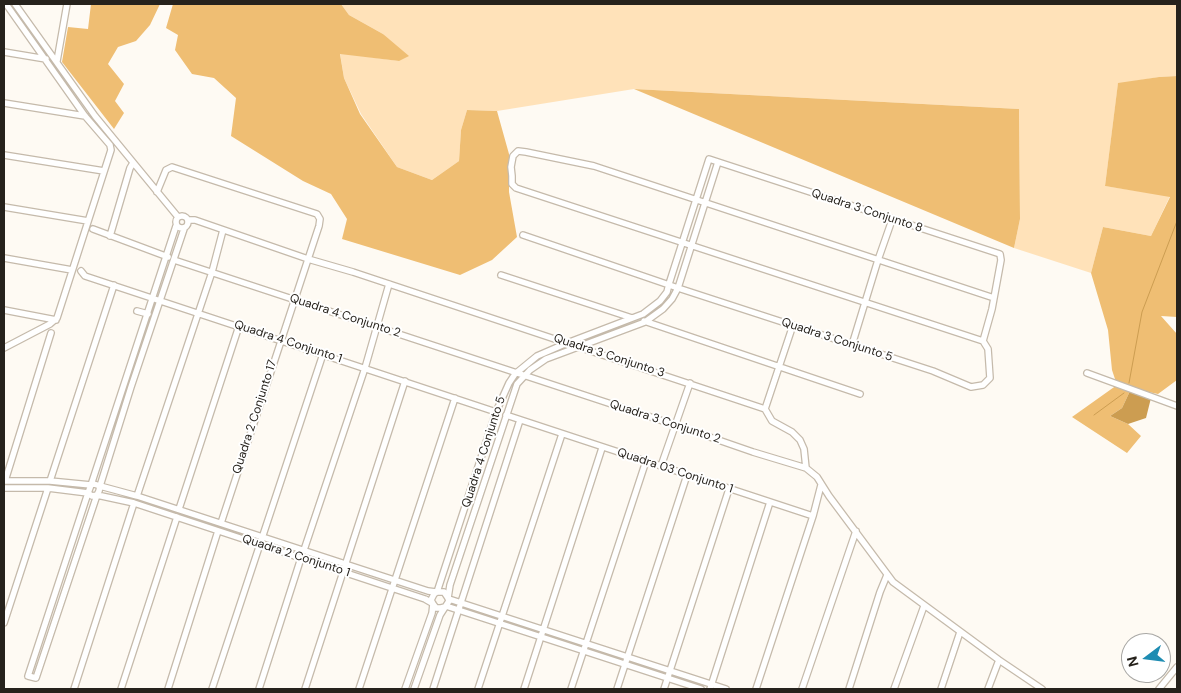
<!DOCTYPE html>
<style>
body{margin:0}
#map{position:relative;width:1181px;height:693px;overflow:hidden;background:#fefaf3;font-family:"DM Sans",sans-serif}
canvas{display:block}
.frame{position:absolute;inset:0;border:5px solid #26221c;pointer-events:none}
.north{position:absolute;left:1121px;top:633px;width:50px;height:50px;box-sizing:border-box;background:#fff;border:1px solid #a8a7a4;border-radius:50%;rotate:255deg;font-size:14px;font-weight:700;line-height:20px;text-align:center;color:#26221c}
.north::after{content:'';display:block;margin:auto;width:18px;height:22px;background:#1e8cb2;clip-path:polygon(50% 0,100% 100%,50% 72%,0 100%)}
</style>
<div id="map">
<canvas width="1181" height="693"></canvas>
<div class="frame"></div>
<div class="north">N</div>
</div>
<script>
const context = document.querySelector('canvas').getContext('2d');
context.lineJoin = 'round';
function fillPath(path, color) {
  context.fillStyle = color;
  context.fill(path, 'evenodd');
}
function shape(rows) {
  const path = new Path2D();
  for (const r of rows) {
    if (r.length === 3) {
      path.moveTo(r[0] + r[2], r[1]);
      path.arc(r[0], r[1], r[2], 0, 2 * Math.PI);
      continue;
    }
    path.moveTo(r[0], r[1]);
    for (let i = 2; i < r.length; i += 2) path.lineTo(r[i], r[i + 1]);
  }
  return path;
}
function trace(path, color, width, dash) {
  context.strokeStyle = color;
  context.lineWidth = width;
  context.lineCap = dash ? 'butt' : 'round';
  context.setLineDash(dash || []);
  context.stroke(path);
}
function label(font, color, halo, rows, align = 'center') {
  context.font = font + ' "DM Sans",sans-serif';
  context.lineWidth = 4;
  context.setLineDash([]);
  context.textBaseline = 'middle';
  context.strokeStyle = halo;
  context.fillStyle = color;
  for (const [text, x, y, turn = 0] of rows) {
    context.save();
    context.translate(x, y);
    context.rotate((+turn || 0) * Math.PI / 180);
    context.textAlign = isNaN(turn) ? turn : align;
    if (halo) context.strokeText(text, 0, 0);
    context.fillText(text, 0, 0);
    context.restore();
  }
}
fillPath(shape([
 [341,4,1177,4,1177,76,1159,77,1118,84,1105,186,1170,196,1151,236,1103,227,1091,273,1014,248,1020,219,1019,109,634,89,497,111,467,110,461,130,459,161,432,180,397,167,361,114,344,78,340,53,399,61,383,34,349,15]
]), '#ffe2b9');
fillPath(shape([
 [91,4,160,4,150,25,136,41,118,47,108,64,124,84,115,101,124,113,114,129,62,62,68,27,88,29],
 [173,4,341,4,349,15,383,34,409,56,399,61,340,54,344,78,360,114,397,167,432,180,459,161,461,130,467,110,497,111,509,154,509,192,517,237,492,260,460,275,342,239,347,219,331,194,303,181,231,136,236,98,214,78,192,74,175,50,178,35,166,28],
 [1177,76,1177,317,1161,316,1177,334,1177,380,1158,394,1120,386,1130,391,1122,408,1110,416,1128,424,1141,436,1127,453,1072,417,1117,385,1112,370,1108,330,1091,273,1103,227,1151,236,1170,197,1105,186,1118,83,1159,77],
 [634,89,1019,109,1020,219,1014,248]
]), '#efbe73');
fillPath(shape([
 [1130,391,1151,398,1146,418,1128,424,1110,416,1122,408]
]), '#cc9d51');
trace(shape([
 [1129,383,1142,312,1177,221],
 [1094,415,1124,393]
]), '#cc9d51', 1);
const minor = shape([
 [15,4,95,116,178,217],
 [4,52,46,59],
 [57,61,67,4],
 [4,103,85,116],
 [4,155,104,171],
 [157,192,166,170,172,167,317,214,320,219,319,226,221,523],
 [4,207,88,221],
 [182,222,6],
 [188,220,195,220,308,259,353,272,765,409],
 [93,229,168,257],
 [184,229,131,387,100,486,99,491,97,495,92,496,88,493,91,485,94,484,100,486,137,496,428,591,436,592],
 [523,235,678,288,933,371,971,387,983,385,990,378,988,349,983,341,516,188,512,184,512,176,511,167,513,156,518,151,526,152,594,166,994,298],
 [110,236,130,168,133,163],
 [4,258,72,270],
 [174,260,675,425,753,452,806,468,817,477,829,496,893,582,999,660,1042,689],
 [81,271,85,276,496,412],
 [501,275,632,318],
 [4,310,56,320],
 [137,311,148,314],
 [644,321,860,394],
 [793,325,765,409,772,421,792,432,800,440,804,449,806,468],
 [852,345,878,260,892,220],
 [4,348,50,324,57,318,111,150,110,145,85,116,6,4],
 [1087,373,1177,406],
 [506,415,813,516],
 [661,466,690,383],
 [4,481,50,481,91,485,176,226],
 [5,481,51,333],
 [50,481,114,285],
 [4,488,48,488,88,493,28,676,36,678,97,495,134,503,425,599,432,603],
 [137,496,212,272,223,230],
 [179,509,239,326],
 [304,550,365,368,389,284],
 [437,592,496,412,509,383,515,374,537,356,567,343,643,314,660,301,667,292,669,284,709,159,1000,254,1001,260,992,309,983,341],
 [448,598,450,585,517,384,530,370,546,359,645,322,663,309,672,299,678,288,718,162],
 [449,599,726,689],
 [446,606,701,689],
 [4,623,48,488],
 [74,689,134,503],
 [121,689,177,517],
 [168,689,218,531],
 [212,689,323,354],
 [259,689,301,558],
 [305,689,405,381],
 [359,689,455,398],
 [405,689,432,613,433,604],
 [414,689,440,615,449,601,448,598,444,592,437,592,434,594,431,600,433,604,436,608,441,608,445,607],
 [433,689,520,420],
 [478,689,562,434],
 [524,689,602,448],
 [571,689,646,461],
 [617,689,687,475],
 [664,689,729,489],
 [710,689,770,502],
 [756,689,813,516,821,485],
 [802,689,856,531],
 [849,689,880,592,887,575],
 [894,689,924,606],
 [941,689,960,632],
 [988,689,999,660],
 [1159,689,1177,667]
]);
trace(minor, '#c5baab', 8);
trace(minor, '#fff', 5.5);
label('12px', '#26221c', '#fff', [
 ["Quadra 3 Conjunto 8",867,211,18],
 ["Quadra 4 Conjunto 2",345,316,18],
 ["Quadra 3 Conjunto 5",837,340,18],
 ["Quadra 4 Conjunto 1",288,342,18],
 ["Quadra 3 Conjunto 3",609,356,18],
 ["Quadra 2 Conjunto 17",255,417,-72],
 ["Quadra 3 Conjunto 2",665,422,18],
 ["Quadra 4 Conjunto 5",484,452,-72],
 ["Quadra 03 Conjunto 1",675,471,18],
 ["Quadra 2 Conjunto 1",296,556,18]
]);
</script>
